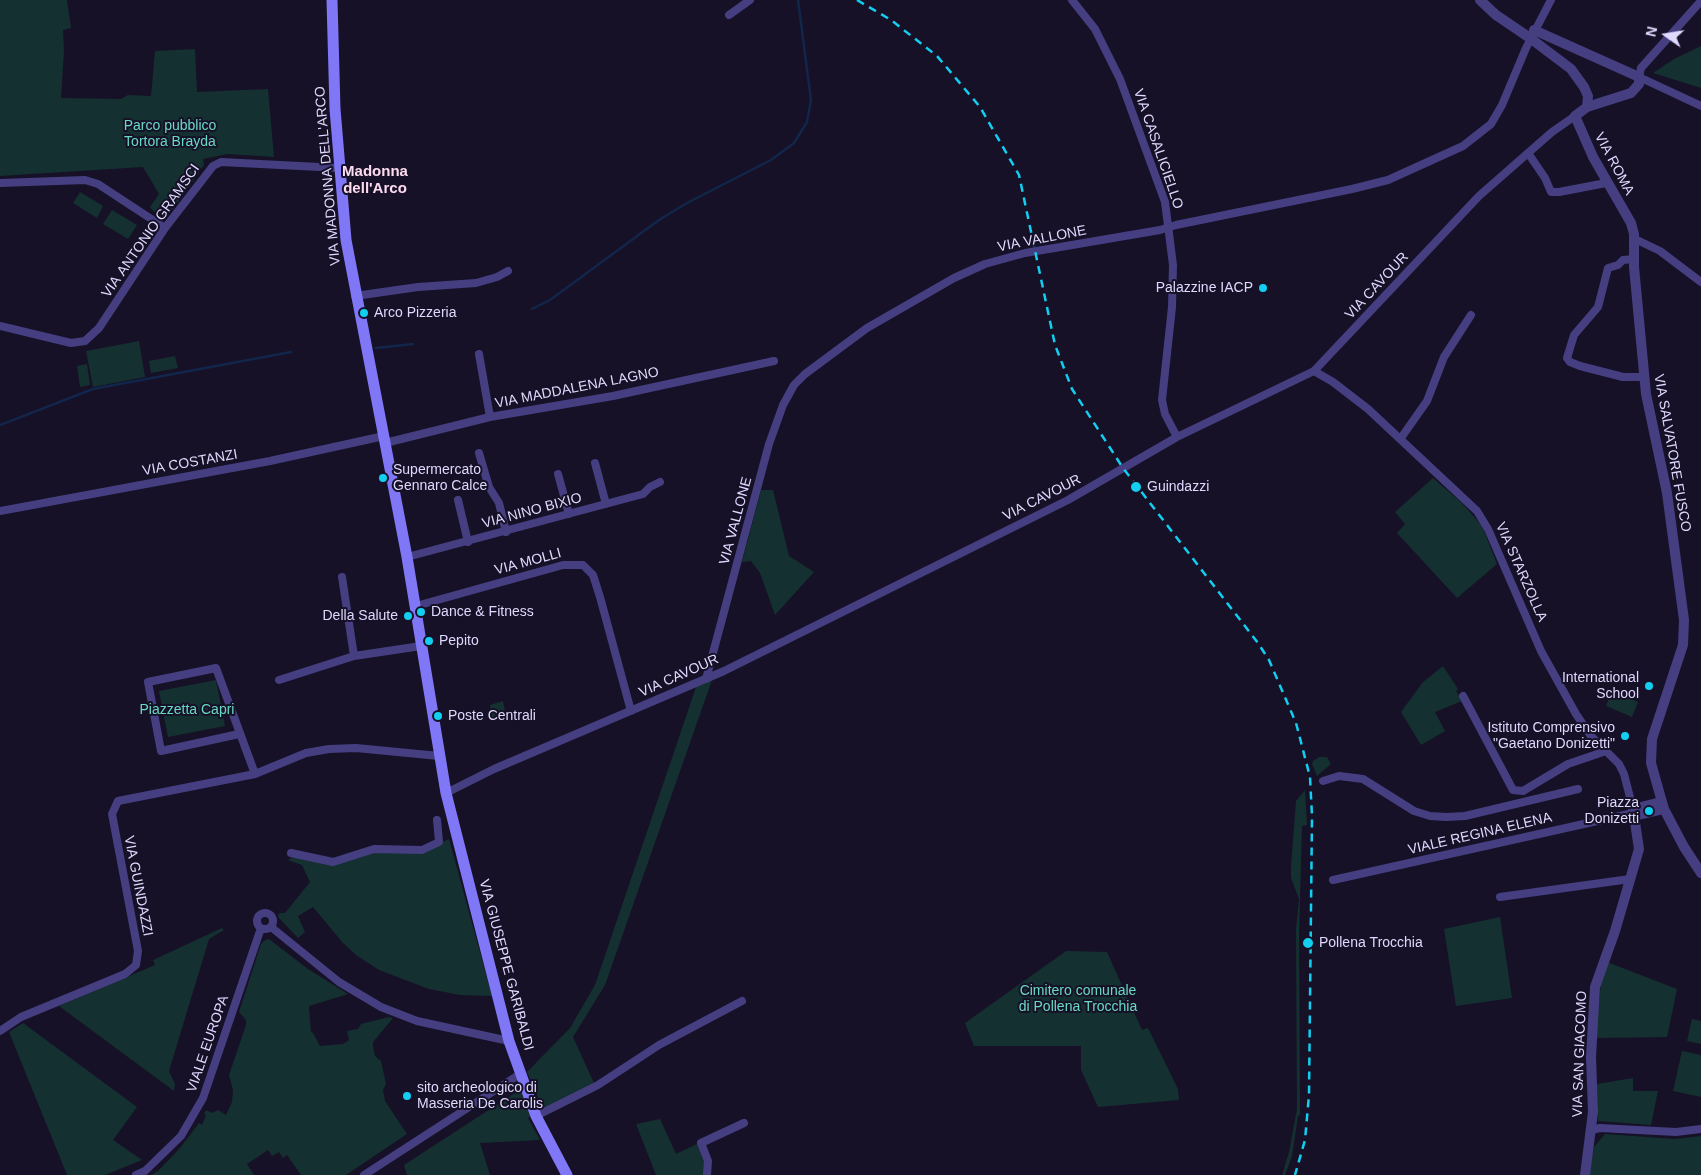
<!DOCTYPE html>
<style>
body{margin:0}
#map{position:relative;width:1701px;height:1175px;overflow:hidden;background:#161127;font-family:Arial,sans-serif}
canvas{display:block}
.north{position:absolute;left:1641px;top:10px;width:50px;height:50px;-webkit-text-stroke:4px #161127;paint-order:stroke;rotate:283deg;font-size:14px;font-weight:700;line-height:20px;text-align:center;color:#dfd9fd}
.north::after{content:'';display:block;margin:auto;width:18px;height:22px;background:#dfd9fd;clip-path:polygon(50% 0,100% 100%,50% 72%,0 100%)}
</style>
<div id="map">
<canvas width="1701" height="1175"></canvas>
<div class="north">N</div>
</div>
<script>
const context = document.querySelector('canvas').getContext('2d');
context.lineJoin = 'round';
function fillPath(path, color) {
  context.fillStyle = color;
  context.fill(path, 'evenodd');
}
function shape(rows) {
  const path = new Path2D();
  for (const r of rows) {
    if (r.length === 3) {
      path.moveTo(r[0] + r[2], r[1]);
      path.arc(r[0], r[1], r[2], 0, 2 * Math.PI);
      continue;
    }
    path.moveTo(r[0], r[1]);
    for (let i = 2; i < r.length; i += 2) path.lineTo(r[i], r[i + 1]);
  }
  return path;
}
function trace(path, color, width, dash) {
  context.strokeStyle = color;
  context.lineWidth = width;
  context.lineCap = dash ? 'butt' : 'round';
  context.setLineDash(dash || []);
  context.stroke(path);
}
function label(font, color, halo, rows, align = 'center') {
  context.font = font + ' Arial,sans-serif';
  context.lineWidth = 4;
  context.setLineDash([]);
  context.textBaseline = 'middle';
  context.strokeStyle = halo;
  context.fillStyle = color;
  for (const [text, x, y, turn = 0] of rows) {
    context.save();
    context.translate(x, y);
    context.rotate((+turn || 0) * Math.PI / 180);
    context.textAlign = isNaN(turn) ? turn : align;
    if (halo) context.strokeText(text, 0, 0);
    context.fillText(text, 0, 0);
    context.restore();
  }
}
fillPath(shape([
 [0,0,67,0,71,28,63,30,64,51,61,98,121,99,128,95,151,96,155,51,195,49,197,92,268,89,274,157,227,154,203,159,204,165,174,208,164,214,154,212,150,207,159,194,143,167,0,176],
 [1701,46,1701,88,1653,73,1674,59],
 [80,192,103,206,97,218,73,203],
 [112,210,137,225,128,239,103,224],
 [139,341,145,377,93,387,86,351],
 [175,356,178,368,151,373,149,361],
 [87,364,90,385,80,387,77,366],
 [1433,478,1462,503,1482,526,1497,564,1457,598,1397,533,1405,524,1395,512],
 [761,490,773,490,789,556,814,572,775,615,760,573,751,561,742,562],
 [1443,666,1458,689,1456,691,1462,701,1435,712,1445,731,1421,745,1401,712,1423,682],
 [216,680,225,726,168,737,159,691],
 [712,680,605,985,573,1037,594,1083,543,1109,527,1072,570,1028,595,985,696,687],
 [1612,691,1638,702,1632,717,1606,706],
 [503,701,506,716,491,717,490,705],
 [1319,757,1327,757,1331,764,1317,776,1312,764,1313,761],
 [1305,790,1307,825,1302,826,1299,935,1300,1115,1298,1116,1292,1156,1285,1175,1282,1175,1289,1152,1297,1109,1296,929,1299,899,1291,878,1291,866,1296,801],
 [449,839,492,996,460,995,429,989,379,970,356,955,343,943,313,907,298,916,305,932,298,938,278,917,279,913,285,913,310,882,302,865,288,860,293,857,331,864,378,850,420,852],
 [1500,917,1512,998,1456,1006,1444,929],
 [222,928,224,930,209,939,169,1071,175,1084,174,1091,59,1006,155,965,153,960],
 [269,939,308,969,348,994,309,1006,311,1032,313,1033,320,1046,343,1044,349,1040,347,1031,358,1029,361,1024,389,1017,393,1018,373,1042,373,1046,375,1056,381,1061,386,1084,383,1090,385,1101,407,1134,346,1175,301,1175,287,1155,283,1158,279,1152,272,1156,268,1150,247,1164,254,1175,151,1175,158,1171,180,1148,199,1123,202,1125,206,1115,204,1114,206,1110,212,1113,218,1110,226,1115,232,1102,233,1090,229,1075,246,1025,246,1020,239,1012,261,944,265,940],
 [1066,951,1107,952,1142,1030,1148,1028,1178,1089,1179,1100,1098,1107,1081,1070,1081,1046,974,1046,965,1023],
 [1607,962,1677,989,1667,1037,1595,1038,1601,983],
 [1692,1019,1701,1021,1701,1044,1687,1041],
 [23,1023,137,1107,113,1140,142,1160,105,1175,67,1175,9,1032],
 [1682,1051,1701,1055,1701,1097,1673,1091],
 [1633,1078,1633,1091,1658,1091,1651,1125,1598,1121,1597,1084],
 [521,1089,531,1116,528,1118,540,1140,480,1143,490,1175,407,1175,404,1165],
 [660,1119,676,1154,697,1144,705,1164,704,1175,656,1175,636,1124],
 [1605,1134,1675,1139,1701,1136,1701,1175,1589,1175,1594,1147]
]), '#153030');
trace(shape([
 [532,309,550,300,659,220,687,203,771,160,794,143,807,122,811,100,798,0],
 [376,348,413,344],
 [0,425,93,389,291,352]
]), '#12254a', 2.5);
trace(shape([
 [1072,0,1095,29,1120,79,1165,202,1173,265,1172,307,1162,400,1165,414,1177,437],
 [1701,1,1641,68,1639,77,1701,106],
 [729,15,750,0],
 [1528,153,1545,178,1551,192,1559,192,1606,183],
 [0,183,85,180,98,184,165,228],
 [1635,239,1660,251,1701,282],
 [1634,259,1623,260,1618,265,1608,268,1598,307,1574,335,1567,358,1570,362,1580,366,1623,377,1644,377],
 [355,296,418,287,476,283,497,277,508,271],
 [0,326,71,343,85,341,99,328,165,228,213,166,221,162,339,168],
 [479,354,490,417],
 [1314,371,1333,382,1368,409,1477,511,1488,529,1541,651,1576,714,1591,736,1619,764,1624,774,1633,809],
 [1401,438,1427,401,1444,357,1471,315],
 [385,443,490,417,613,396,774,361],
 [479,453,489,487,499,503,506,532],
 [595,463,606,504],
 [558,474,569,514],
 [458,500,468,542],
 [0,511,270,461,384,436],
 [407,557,643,494,650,487,660,482],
 [342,577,354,656],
 [416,606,563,565,583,565,593,575,600,597,631,711],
 [706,679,769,444,783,405,794,385,805,374,867,328,954,278,985,264,1025,253,1160,230,1176,225,1352,189,1388,180,1463,146,1491,124,1502,105,1526,48,1551,0],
 [279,680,354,656,421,646],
 [1463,696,1513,790,1523,791,1568,764,1606,751],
 [239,734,161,751,148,682,216,668,255,774],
 [1323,781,1339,776,1363,779,1414,811,1430,816,1446,817,1465,816,1578,789],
 [446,793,494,769,724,671,1068,500,1177,437,1314,371,1479,196,1552,132,1575,116],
 [291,853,333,862,374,849,422,850,439,842,437,820],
 [1333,880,1633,813],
 [1500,897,1630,879],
 [265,921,8],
 [271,927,339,982,381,1007,417,1021,509,1041],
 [0,1031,21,1017,125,974,136,965,138,951,112,814,118,801,255,774,306,753,329,749,356,748,439,756],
 [536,1116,598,1085,659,1045,742,1001],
 [1591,1130,1600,1128,1676,1132,1701,1129],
 [136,1175,145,1171,181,1136,203,1098,261,928],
 [364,1175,520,1074],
 [707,1175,708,1161,701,1143,744,1123]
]), '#453f82', 8);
trace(shape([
 [1480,0,1496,15,1530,38,1571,69,1584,87,1588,96,1587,107],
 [1534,30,1639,77,1639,84,1631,93,1587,107,1575,116,1593,157,1631,223,1634,234,1634,267,1646,394,1667,493,1684,620,1683,645,1652,739,1651,763,1664,809,1684,847,1701,873],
 [1634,816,1664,809],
 [1585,1175,1593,1112,1591,1057,1595,987,1615,931,1639,849,1633,809,1661,802]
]), '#453f82', 10);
trace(shape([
 [332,0,335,109,346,240,407,557,446,793,509,1041,536,1116,567,1175]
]), '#8077f6', 11);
trace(shape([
 [857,0,891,20,937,56,980,107,1019,175,1055,345,1072,389,1123,468,1258,643,1269,660,1296,723,1310,777,1312,816,1309,1095,1305,1140,1295,1175]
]), '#12cef0', 2.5, [8, 6]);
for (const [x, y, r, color] of [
 [1263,288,5,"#12cef0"],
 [364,313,5,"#12cef0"],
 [383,478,5,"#12cef0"],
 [1136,487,6,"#12cef0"],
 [421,612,5,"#12cef0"],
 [408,616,5,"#12cef0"],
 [429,641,5,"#12cef0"],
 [1649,686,5,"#12cef0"],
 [438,716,5,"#12cef0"],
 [1625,736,5,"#12cef0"],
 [1649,811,5,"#12cef0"],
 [1308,943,6,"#12cef0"],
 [407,1096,5,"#12cef0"]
]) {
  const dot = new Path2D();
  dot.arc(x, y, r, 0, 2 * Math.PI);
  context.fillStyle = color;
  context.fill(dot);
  trace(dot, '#161127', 2);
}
label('14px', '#69d9c3', '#161127', [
 ["Parco pubblico",170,126],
 ["Tortora Brayda",170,142],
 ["Piazzetta Capri",187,710],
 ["Cimitero comunale",1078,991],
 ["di Pollena Trocchia",1078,1007]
]);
label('14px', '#dfd9fd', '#161127', [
 ["VIA CASALICIELLO",1158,149,71],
 ["VIA ROMA",1614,164,62],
 ["VIA MADONNA DELL'ARCO",328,176,-95],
 ["VIA ANTONIO GRAMSCI",151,231,-55],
 ["VIA VALLONE",1042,239,-11],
 ["VIA CAVOUR",1377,286,-47],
 ["VIA MADDALENA LAGNO",577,388,-11],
 ["VIA SALVATORE FUSCO",1672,453,80],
 ["VIA COSTANZI",190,463,-10],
 ["VIA CAVOUR",1042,498,-27],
 ["VIA NINO BIXIO",532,511,-15],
 ["VIA VALLONE",736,521,-75],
 ["VIA MOLLI",528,562,-15],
 ["VIA STARZOLLA",1521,572,66],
 ["VIA CAVOUR",679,676,-24],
 ["VIALE REGINA ELENA",1480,834,-13],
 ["VIA GUINDAZZI",138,886,79],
 ["VIA GIUSEPPE GARIBALDI",506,965,75],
 ["VIALE EUROPA",208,1044,-71],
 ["VIA SAN GIACOMO",1580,1054,-88]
]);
label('14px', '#dfd9fd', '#161127', [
 ["Palazzine IACP",1253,288,"right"],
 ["Arco Pizzeria",374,313],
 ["Supermercato",393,470],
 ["Gennaro Calce",393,486],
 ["Guindazzi",1147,487],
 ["Dance & Fitness",431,612],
 ["Della Salute",398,616,"right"],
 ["Pepito",439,641],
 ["International",1639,678,"right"],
 ["School",1639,694,"right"],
 ["Poste Centrali",448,716],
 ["Istituto Comprensivo",1615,728,"right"],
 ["\"Gaetano Donizetti\"",1615,744,"right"],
 ["Piazza",1639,803,"right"],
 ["Donizetti",1639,819,"right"],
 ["Pollena Trocchia",1319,943],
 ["sito archeologico di",417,1088],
 ["Masseria De Carolis",417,1104]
], 'left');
label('bold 15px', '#fddbef', '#161127', [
 ["Madonna",375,172],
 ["dell'Arco",375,189]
]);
</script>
